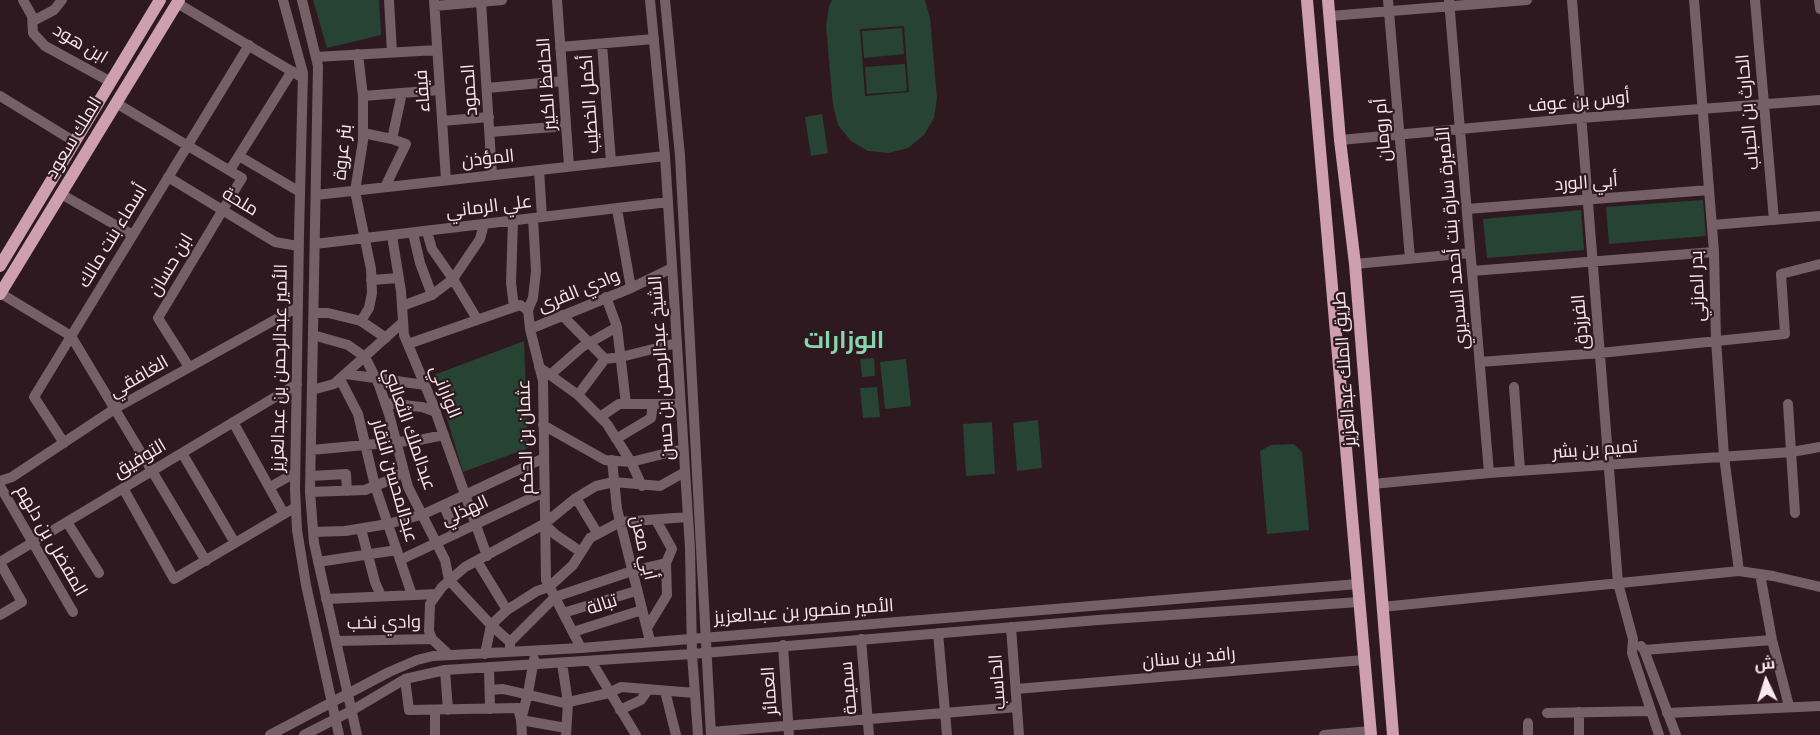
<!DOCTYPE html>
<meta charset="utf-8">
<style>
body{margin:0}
#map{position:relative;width:1820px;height:735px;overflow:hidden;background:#2e1921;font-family:Merriweather,Cairo,serif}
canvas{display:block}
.north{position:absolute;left:1736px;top:651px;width:60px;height:60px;-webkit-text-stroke:4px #2e1921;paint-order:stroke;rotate:356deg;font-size:16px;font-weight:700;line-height:24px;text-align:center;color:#f9e9ee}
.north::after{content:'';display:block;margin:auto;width:21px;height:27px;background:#f9e9ee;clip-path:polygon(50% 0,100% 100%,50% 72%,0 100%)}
</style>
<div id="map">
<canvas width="1820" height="735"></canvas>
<div class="north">ش</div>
</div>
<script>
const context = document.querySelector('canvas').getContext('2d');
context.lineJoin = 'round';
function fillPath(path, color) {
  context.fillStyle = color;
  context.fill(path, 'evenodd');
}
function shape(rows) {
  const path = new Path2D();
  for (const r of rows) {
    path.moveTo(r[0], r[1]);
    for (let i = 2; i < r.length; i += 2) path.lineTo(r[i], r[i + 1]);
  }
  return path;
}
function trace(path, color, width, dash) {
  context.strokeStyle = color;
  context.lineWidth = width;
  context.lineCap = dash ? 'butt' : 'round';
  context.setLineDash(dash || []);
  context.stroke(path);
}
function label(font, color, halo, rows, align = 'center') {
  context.font = font + ' Merriweather,Cairo,serif';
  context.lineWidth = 4.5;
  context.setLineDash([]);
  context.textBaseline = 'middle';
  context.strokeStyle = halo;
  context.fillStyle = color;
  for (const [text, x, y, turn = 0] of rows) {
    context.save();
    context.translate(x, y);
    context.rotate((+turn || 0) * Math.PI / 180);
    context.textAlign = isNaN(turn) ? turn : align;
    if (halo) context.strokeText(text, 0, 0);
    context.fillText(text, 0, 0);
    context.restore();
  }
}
fillPath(shape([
 [313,0,379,0,381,35,327,48],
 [832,0,925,0,930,18,937,98,934,118,924,135,908,148,889,153,868,151,851,141,838,125,833,105,826,26,829,6],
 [904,26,909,92,865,96,860,29],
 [902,28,904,54,864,58,862,31],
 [905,64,907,91,867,94,865,67],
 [822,114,828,153,811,156,805,117],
 [1703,200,1706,236,1609,244,1606,207],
 [1581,210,1584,250,1487,258,1483,219],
 [524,341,528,448,463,472,434,375],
 [874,358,875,376,862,377,860,359],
 [906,359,911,406,885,409,880,362],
 [877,387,880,417,863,418,860,388],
 [1038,420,1042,468,1017,471,1013,423],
 [992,422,995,474,966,476,963,424],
 [1294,444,1302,452,1309,530,1267,534,1260,451,1271,445]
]), '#274334');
trace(shape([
 [23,0,32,16,33,33,45,46,111,82],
 [283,0,303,73,299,235,295,489,297,530,306,585,339,735],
 [302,0,318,66,310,492,314,543,357,735],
 [389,0,392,52],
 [434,0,446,180],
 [557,0,569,166],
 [650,0,665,156,690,548,692,654,698,735],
 [665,0,680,156,711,735],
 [1388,0,1410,258],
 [1449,0,1489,473],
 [1572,0,1618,583,1633,639,1632,653,1659,735],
 [1694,0,1714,252,1716,340,1724,456,1739,571],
 [1755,0,1774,220],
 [1819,0,1820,9],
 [481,2,492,175],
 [177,3,303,78],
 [435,6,502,0],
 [1330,16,1527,0],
 [33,21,54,10,62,0],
 [602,44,611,162],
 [560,47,654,39],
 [358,54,363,96,363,141,355,191,371,269,372,293,369,308,361,321],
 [316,57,437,50],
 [487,88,563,81],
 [0,96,75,142],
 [363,96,440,90],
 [116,103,242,178,158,318,189,367],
 [442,121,489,117],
 [490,132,566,126],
 [363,133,392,139],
 [1340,140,1581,118,1820,100],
 [239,156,300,192],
 [230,170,292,71],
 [539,170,542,217],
 [168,177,275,242,298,246],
 [385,187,406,144,392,139,402,93],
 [61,194,133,235],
 [316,195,665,156],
 [617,209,631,288],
 [1467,209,1709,190],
 [533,218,536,271,533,298,528,310,530,329,543,381,546,580,581,648],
 [513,221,511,283,514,307],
 [1712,225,1820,216],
 [427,232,432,249,453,279,477,319],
 [413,233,420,263,432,295],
 [392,236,401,291,404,335,432,402,487,556],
 [315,244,668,202],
 [1355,264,1470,253],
 [1472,271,1714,252],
 [371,280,399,278],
 [0,293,71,336,206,561],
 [606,297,617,327,626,404],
 [402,306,432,295,453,279,480,239,484,224],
 [314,313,328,313,361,321,386,338],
 [562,315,605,359],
 [530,329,631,288,672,268],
 [313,335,348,345,365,357,379,385,389,414,408,487,445,560,449,580,491,625,485,654],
 [408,344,520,305,528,310],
 [1480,362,1600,353,1785,334,1781,274,1820,264],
 [539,367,578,395,607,424,631,462,642,486],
 [346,374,425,385],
 [550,375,582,347,617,327],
 [340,379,358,414,375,486,412,595],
 [1514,387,1520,471],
 [312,390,334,384,403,322],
 [578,395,605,359,621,357,677,343],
 [385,403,422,407,436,412],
 [1788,404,1795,513],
 [600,417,619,404,680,404],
 [233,422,284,514],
 [543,425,605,460,631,462,683,449],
 [616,439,651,418,653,404],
 [64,443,34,397,249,45],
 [311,450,419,440,444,435],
 [182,453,235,543],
 [612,460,617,509,650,641],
 [311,476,346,474,347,491],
 [0,481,12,477,116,408,298,307],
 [1372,484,1489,473,1792,452,1820,447],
 [0,486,73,612],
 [270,487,295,473],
 [123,488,174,579,296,507],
 [310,492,365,490,387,481,404,472],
 [576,498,598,534],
 [444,506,456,534],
 [67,522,99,573],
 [544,524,556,535,581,552],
 [361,529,375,582,381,596],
 [313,532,345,531,388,524,424,514,544,458],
 [400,560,544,492],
 [477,561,507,610],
 [0,562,297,384],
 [318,562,397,550],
 [0,563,22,602,0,615],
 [1760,574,1772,640,1789,706],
 [437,594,430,604,429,631,432,639,449,655],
 [326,599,437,594,442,587,465,567,544,524,576,498,596,486,614,482,660,486,685,472],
 [1382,607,1739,571,1773,576,1820,587],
 [563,613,636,591],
 [1011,627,1019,735],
 [647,628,667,595,666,563],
 [573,632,642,610],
 [938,633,947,735],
 [861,639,869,735],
 [336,641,432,639],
 [510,642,555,597,632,571,666,563,672,549,656,520],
 [783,645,789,735],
 [1641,646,1644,650,1676,735],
 [1644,650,1772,640],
 [510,652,510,642,491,625,507,610,537,591,549,587,573,565,590,538,620,522,688,517],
 [591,661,636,735],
 [562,663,568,703,566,735],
 [489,668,490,709],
 [445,670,448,710],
 [405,679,409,710,518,708,521,720,566,728],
 [1016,689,1364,660],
 [490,690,503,689,564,703,609,693,621,687,695,693],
 [665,691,676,735],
 [620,710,641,700,648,690],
 [435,711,435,735],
 [1579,712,1579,735],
 [1547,713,1650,711],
 [1667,713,1820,706],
 [711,732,1017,707],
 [270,735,389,672,417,660,433,656,581,648,1358,584],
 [304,735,351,711,405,679,445,670,692,654,1098,620,1359,602],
 [522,735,521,720,528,693,534,659],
 [1324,735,1371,731],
 [1528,735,1528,723]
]), '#766067', 10);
trace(shape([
 [1307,0,1371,735],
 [1328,0,1340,140,1355,264,1393,735],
 [0,266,160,0],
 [0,294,179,0]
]), '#cd9faf', 12);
label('18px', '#f9e9ee', '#2e1921', [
 ["ابن هود",80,44,31],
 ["الحافظ الكبير",547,84,-94],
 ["الحمود",470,90,-94],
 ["فيفاء",423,91,-94],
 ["أوس بن عوف",1579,102,-5],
 ["أكمل الخطيب",590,104,-94],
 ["الحارث بن الحباب",1748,112,-95],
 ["أم رومان",1383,130,-95],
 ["الملك سعود",74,138,-59],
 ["بئر عروة",343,152,-84],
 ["المؤذن",488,159,-6],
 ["أبي الورد",1586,183,-4],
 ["ملحة",240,202,31],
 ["علي الرماني",489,207,-7],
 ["أسماء بنت مالك",113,236,-59],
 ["الأميرة سارة بنت أحمد السديري",1453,238,-95],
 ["ابن حسان",171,265,-59],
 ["بدر المزني",1698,286,-92],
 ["وادي القرى",579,291,-22],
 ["الفرزدق",1581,322,-95],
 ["الأمير عبدالرحمن بن عبدالعزيز",280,368,-89],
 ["الشيخ عبدالرحمن بن حسن",662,368,-94],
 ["طريق الملك عبدالعزيز",1345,369,-94],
 ["الغافقي",139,377,-30],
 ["الواراني",445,392,68],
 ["عبدالملك الثعالبي",409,429,71],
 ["عثمان بن الحكم",526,437,-92],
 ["تميم بن بشر",1595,450,-4],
 ["التوفيق",140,459,-31],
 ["عبدالمحسن النقار",394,481,74],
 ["الهذلي",465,511,-24],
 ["المفضل بن دلهم",51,541,60],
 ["أبي معن",643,548,77],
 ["تبالة",602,605,-18],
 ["الأمير منصور بن عبدالعزيز",804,612,-4],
 ["وادي نخب",384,623,-1],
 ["رافد بن سنان",1189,658,-5],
 ["الحاسب",998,682,-94],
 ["سميحة",849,688,-95],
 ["العمائر",770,691,-94]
]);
label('bold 24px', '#86d6ab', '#2e1921', [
 ["الوزارات",844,341]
]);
</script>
